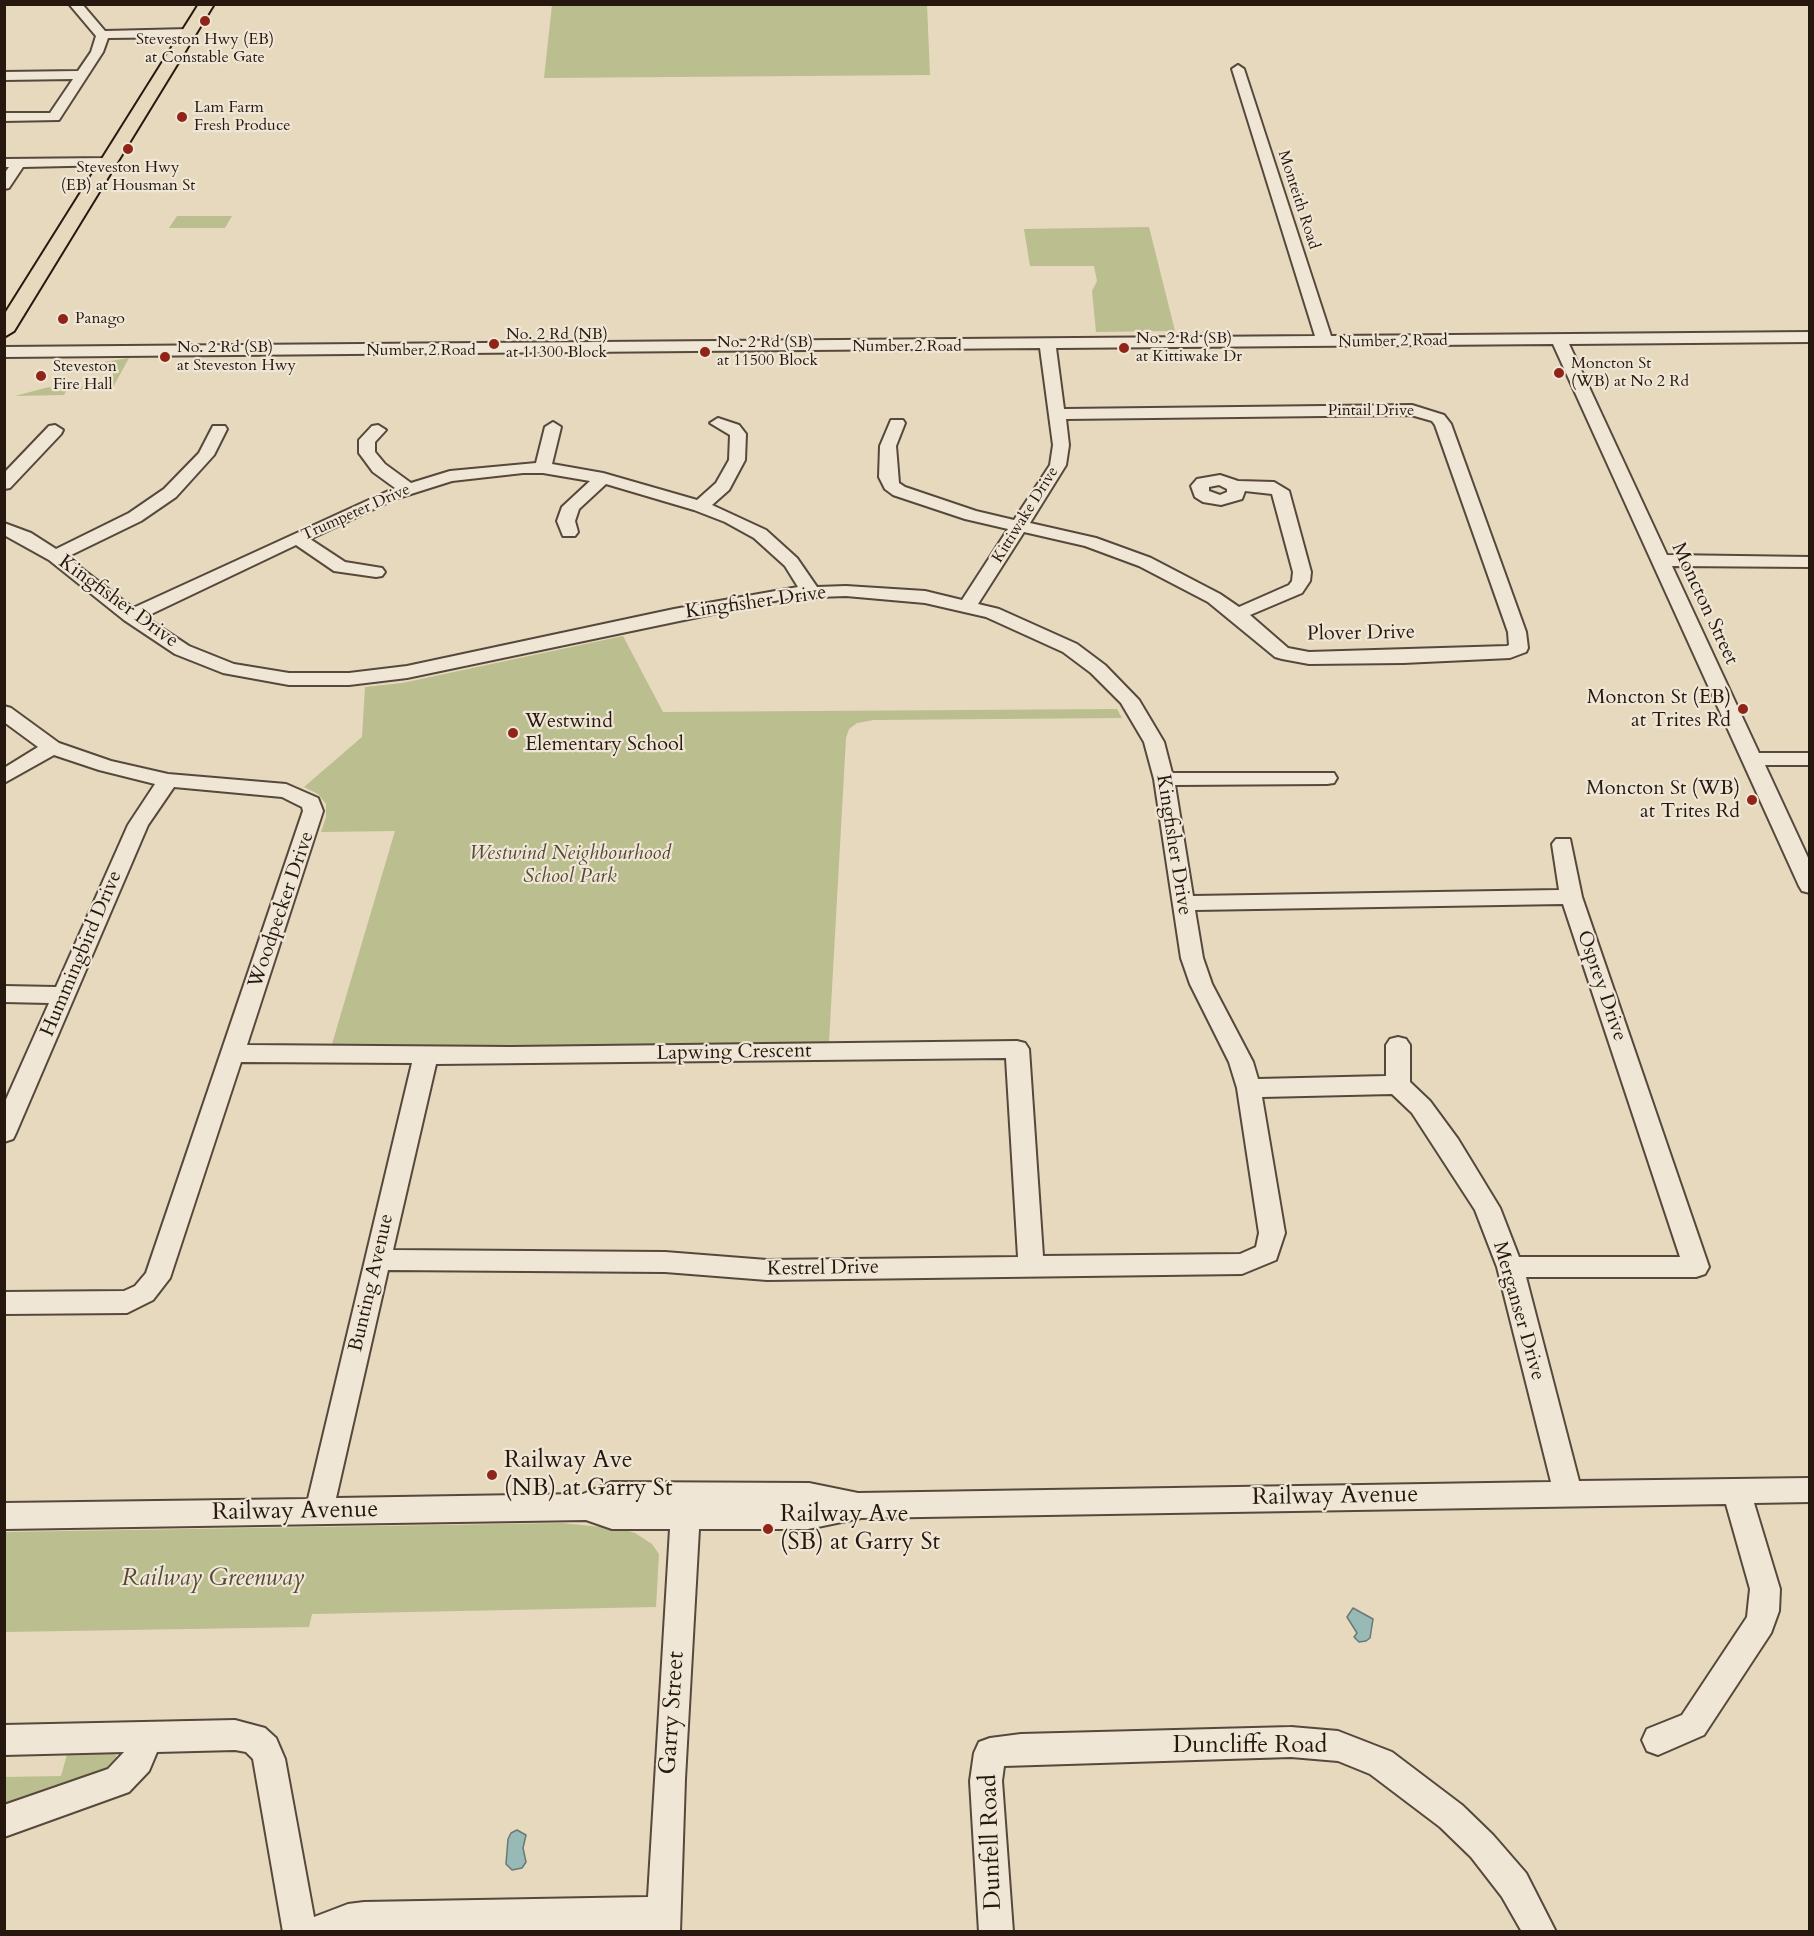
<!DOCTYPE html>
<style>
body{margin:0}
#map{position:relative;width:1814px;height:1936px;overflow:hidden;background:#e6d9be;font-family:Cardo,serif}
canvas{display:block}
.frame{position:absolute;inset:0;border:6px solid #26170f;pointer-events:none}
</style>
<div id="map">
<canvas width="1814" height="1936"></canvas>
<div class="frame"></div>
</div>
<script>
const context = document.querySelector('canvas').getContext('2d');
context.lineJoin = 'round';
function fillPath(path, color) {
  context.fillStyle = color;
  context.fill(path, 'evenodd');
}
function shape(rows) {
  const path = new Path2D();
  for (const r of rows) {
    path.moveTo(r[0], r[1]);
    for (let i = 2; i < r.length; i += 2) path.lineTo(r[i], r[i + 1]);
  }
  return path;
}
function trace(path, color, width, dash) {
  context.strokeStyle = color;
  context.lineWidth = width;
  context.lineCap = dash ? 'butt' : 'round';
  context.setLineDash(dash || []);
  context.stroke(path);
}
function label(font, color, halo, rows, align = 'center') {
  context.font = font + ' Cardo,serif';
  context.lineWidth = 4.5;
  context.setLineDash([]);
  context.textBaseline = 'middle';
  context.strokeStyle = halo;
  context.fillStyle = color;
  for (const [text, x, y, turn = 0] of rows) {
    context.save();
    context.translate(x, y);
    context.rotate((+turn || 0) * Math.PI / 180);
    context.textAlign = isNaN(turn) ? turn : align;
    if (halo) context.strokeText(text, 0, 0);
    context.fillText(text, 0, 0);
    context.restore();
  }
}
fillPath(shape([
 [552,5,927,5,930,75,544,78],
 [177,216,232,216,225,228,169,228],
 [1149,227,1175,331,1096,332,1092,291,1097,281,1094,266,1030,266,1024,229],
 [129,358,112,389,67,390,64,395,15,396,49,387,54,390,63,387,107,386,114,372,103,370,98,363],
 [623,636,663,712,1117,709,1122,718,874,720,857,723,849,729,846,738,829,1042,521,1046,332,1044,395,831,321,832,326,817,326,804,318,794,304,787,362,737,365,687,402,683],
 [562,1523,623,1529,635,1533,652,1544,659,1554,656,1607,312,1614,309,1627,5,1632,5,1532],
 [68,1751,114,1752,118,1759,115,1767,5,1809,4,1777,61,1776]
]), '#bbbe8e');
const water = shape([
 [1353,1608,1373,1619,1370,1638,1366,1641,1359,1642,1354,1637,1357,1633,1347,1617,1353,1608],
 [517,1830,526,1835,523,1848,526,1862,522,1868,512,1870,506,1864,508,1839,511,1833,517,1830]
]);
fillPath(water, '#97bab6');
trace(water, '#6a7973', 1.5);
const minor = shape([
 [69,4,82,4,105,31,189,29,195,33,189,37,108,38,103,52,59,120,4,121,4,113,50,113,73,79,4,80,4,72,78,71,91,52,96,36,69,4],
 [1238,65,1244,69,1331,336,1810,332,1810,342,1569,344,1667,555,1810,557,1810,567,1672,566,1759,753,1810,753,1810,765,1765,765,1810,862,1810,893,1802,891,1799,886,1553,344,1056,348,1064,409,1412,405,1444,415,1451,424,1526,632,1528,648,1526,652,1510,658,1403,663,1309,664,1282,659,1275,657,1208,602,1139,566,1085,546,1024,532,978,604,999,609,1077,644,1105,665,1139,700,1164,742,1172,773,1334,773,1337,778,1334,783,1327,784,1175,785,1193,896,1559,890,1552,844,1556,839,1570,839,1582,897,1709,1267,1705,1274,1696,1277,1526,1277,1579,1481,1810,1478,1810,1502,1754,1503,1780,1589,1779,1611,1771,1633,1704,1735,1658,1755,1647,1751,1642,1740,1647,1729,1682,1715,1747,1617,1750,1589,1726,1504,861,1518,808,1529,699,1529,685,1779,680,1932,283,1932,253,1759,246,1752,235,1750,157,1752,149,1771,129,1792,4,1837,4,1805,108,1769,124,1752,4,1755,4,1725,235,1720,265,1728,276,1738,285,1759,314,1917,348,1904,364,1902,648,1897,670,1529,612,1529,586,1520,4,1529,4,1503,308,1499,412,1063,241,1062,170,1278,153,1300,127,1313,4,1314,4,1292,124,1291,135,1286,146,1273,303,811,302,807,282,797,174,787,148,825,16,1133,13,1139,4,1142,4,1104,49,1003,4,1002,4,986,56,987,128,825,155,784,99,770,54,755,4,783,4,768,38,747,4,722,4,706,11,708,59,743,111,761,168,774,286,784,318,798,323,811,247,1045,511,1047,1017,1041,1025,1043,1029,1049,1043,1256,1240,1254,1256,1247,1259,1233,1237,1088,1229,1062,1190,984,1181,958,1154,779,1144,742,1121,703,1091,673,1063,652,986,617,925,603,846,596,789,598,407,678,349,685,289,685,223,673,175,654,124,620,49,560,4,535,4,523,31,533,56,549,129,513,164,489,199,453,213,426,225,426,227,429,214,455,176,497,141,521,67,557,133,608,395,488,373,472,359,453,359,440,372,426,378,425,386,430,375,442,375,452,385,464,411,483,450,471,536,463,545,427,553,422,561,427,552,464,603,473,697,500,716,483,729,460,730,435,710,423,718,418,739,425,746,434,745,460,729,490,712,505,766,530,797,558,817,587,846,586,925,591,962,600,1008,529,965,519,893,495,885,489,879,477,880,446,891,420,903,420,905,423,896,446,899,483,905,487,976,511,1014,520,1050,465,1053,445,1040,348,4,357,4,347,1315,336,1232,69,1238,65],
 [1411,415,1432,421,1435,425,1508,632,1509,645,1507,646,1309,652,1288,648,1250,615,1302,593,1310,581,1311,572,1289,491,1274,482,1238,481,1220,475,1197,479,1191,486,1195,497,1203,502,1221,505,1242,499,1245,491,1272,494,1293,572,1292,581,1289,585,1239,607,1220,594,1151,558,1096,538,1030,523,1066,465,1069,445,1066,419,1411,415],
 [523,473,543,473,590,481,562,507,557,521,563,536,575,536,578,532,575,521,579,509,606,484,694,510,725,522,754,538,785,566,798,587,674,609,407,666,349,673,289,673,234,664,189,646,145,617,296,545,334,571,376,577,382,576,385,572,382,568,345,562,310,539,395,499,452,481,523,473],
 [1219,485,1227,489,1227,492,1220,495,1209,491,1209,487,1219,485],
 [1563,904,1680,1257,1519,1257,1500,1208,1458,1139,1430,1101,1410,1082,1410,1045,1406,1039,1398,1037,1390,1039,1386,1045,1386,1076,1258,1079,1253,1062,1212,984,1203,958,1195,910,1563,904],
 [1006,1058,1018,1257,767,1260,665,1252,393,1250,436,1064,1006,1058],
 [1392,1094,1412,1113,1475,1210,1497,1267,1551,1482,858,1493,809,1483,611,1482,583,1494,336,1498,388,1270,665,1272,767,1280,1242,1274,1276,1260,1285,1233,1262,1097,1392,1094],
 [109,158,114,159,114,165,23,167,9,188,4,189,4,174,9,167,4,167,4,159,109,158],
 [55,425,63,430,61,434,10,488,4,489,4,473,49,426,55,425],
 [1291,1727,1338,1731,1392,1752,1462,1805,1493,1835,1526,1873,1556,1932,1522,1932,1502,1897,1471,1857,1440,1827,1370,1774,1338,1761,1291,1757,1004,1766,1002,1781,1013,1932,979,1932,970,1781,974,1753,979,1742,990,1738,1021,1734,1291,1727]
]);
const major = shape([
 [199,4,214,4,14,331,4,337,4,315,199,4]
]);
trace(minor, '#56483b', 4);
trace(major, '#26170f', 4);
fillPath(minor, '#efe6d5');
fillPath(major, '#e6d9be');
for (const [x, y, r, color] of [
 [205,21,6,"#8f2418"],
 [182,117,6,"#8f2418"],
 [128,149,6,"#8f2418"],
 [63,319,6,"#8f2418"],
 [494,344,6,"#8f2418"],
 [1124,348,6,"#8f2418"],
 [705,352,6,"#8f2418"],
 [165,357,6,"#8f2418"],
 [1559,373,6,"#8f2418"],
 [41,376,6,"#8f2418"],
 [1743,709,6,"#8f2418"],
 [513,733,6,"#8f2418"],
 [1752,800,6,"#8f2418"],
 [492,1475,6,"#8f2418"],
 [768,1529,6,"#8f2418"]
]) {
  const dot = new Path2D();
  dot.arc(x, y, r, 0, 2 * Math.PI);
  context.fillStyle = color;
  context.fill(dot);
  trace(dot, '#efe6d5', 2);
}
label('16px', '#26170f', '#efe6d5', [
 ["Steveston Hwy (EB)",205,40,"center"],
 ["at Constable Gate",205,58,"center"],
 ["Lam Farm",194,108],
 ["Fresh Produce",194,126],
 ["Steveston Hwy",128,168,"center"],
 ["(EB) at Housman St",128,186,"center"],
 ["Panago",75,319],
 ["No. 2 Rd (NB)",506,335],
 ["at 11300 Block",506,353],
 ["No. 2 Rd (SB)",1136,339],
 ["at Kittiwake Dr",1136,357],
 ["No. 2 Rd (SB)",717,343],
 ["at 11500 Block",717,361],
 ["No. 2 Rd (SB)",177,348],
 ["at Steveston Hwy",177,366],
 ["Moncton St",1571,364],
 ["(WB) at No 2 Rd",1571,382],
 ["Steveston",53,367],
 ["Fire Hall",53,385]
], 'left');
label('16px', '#26170f', '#efe6d5', [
 ["Monteith Road",1298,200,72],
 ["Number 2 Road",1393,342,-1],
 ["Number 2 Road",907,347],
 ["Number 2 Road",421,351],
 ["Pintail Drive",1371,411],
 ["Trumpeter Drive",356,513,-24],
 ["Kittiwake Drive",1026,515,-58]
]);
label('20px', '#26170f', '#efe6d5', [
 ["Kingfisher Drive",118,602,36],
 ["Kingfisher Drive",756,603,-8],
 ["Moncton Street",1704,604,65],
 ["Plover Drive",1361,634,-1],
 ["Kingfisher Drive",1173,845,81],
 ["Woodpecker Drive",282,910,-71],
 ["Hummingbird Drive",82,954,-67],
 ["Osprey Drive",1601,986,71],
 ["Lapwing Crescent",734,1053,-1],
 ["Kestrel Drive",823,1269,-1],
 ["Bunting Avenue",372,1283,-77],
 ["Merganser Drive",1518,1311,74]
]);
label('20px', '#26170f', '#efe6d5', [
 ["Moncton St (EB)",1731,698],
 ["at Trites Rd",1731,721],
 ["Westwind",525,722,"left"],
 ["Elementary School",525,745,"left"],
 ["Moncton St (WB)",1740,789],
 ["at Trites Rd",1740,812]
], 'right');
label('italic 20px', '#534935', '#efe6d5', [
 ["Westwind Neighbourhood",570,854],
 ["School Park",570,877]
]);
label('24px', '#26170f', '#efe6d5', [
 ["Railway Ave",504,1461],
 ["(NB) at Garry St",504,1489],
 ["Railway Ave",780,1515],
 ["(SB) at Garry St",780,1543]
], 'left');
label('24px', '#26170f', '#efe6d5', [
 ["Railway Avenue",1335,1497,-1],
 ["Railway Avenue",295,1512,-1],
 ["Garry Street",673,1713,-86],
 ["Duncliffe Road",1250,1746],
 ["Dunfell Road",992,1842,-92]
]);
label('italic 24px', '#534935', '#efe6d5', [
 ["Railway Greenway",213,1579]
]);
</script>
